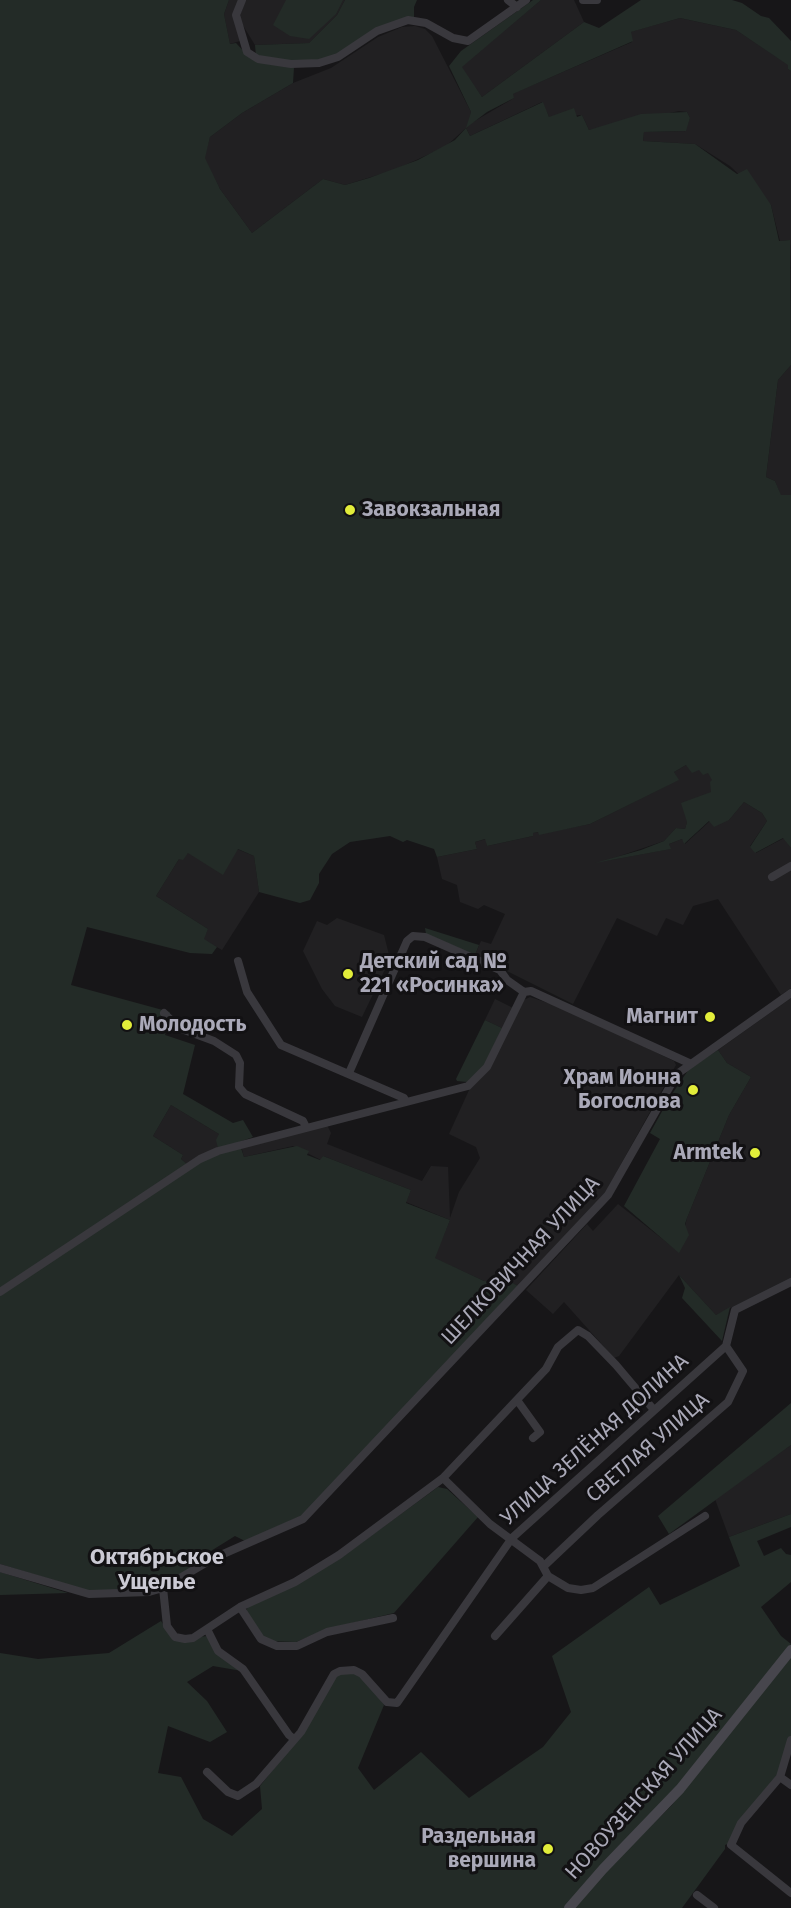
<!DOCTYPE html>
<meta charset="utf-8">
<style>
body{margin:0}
canvas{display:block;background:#171618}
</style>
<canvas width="791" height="1908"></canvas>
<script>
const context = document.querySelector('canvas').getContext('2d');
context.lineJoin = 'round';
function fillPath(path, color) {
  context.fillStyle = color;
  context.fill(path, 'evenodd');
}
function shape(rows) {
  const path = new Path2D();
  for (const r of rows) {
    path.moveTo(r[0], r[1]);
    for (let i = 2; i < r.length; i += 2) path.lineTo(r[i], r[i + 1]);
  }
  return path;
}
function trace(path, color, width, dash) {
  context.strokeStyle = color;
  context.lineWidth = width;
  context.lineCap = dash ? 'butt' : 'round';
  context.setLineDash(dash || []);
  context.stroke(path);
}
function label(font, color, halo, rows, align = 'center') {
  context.font = font + ' "Fira Sans",sans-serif';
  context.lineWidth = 6;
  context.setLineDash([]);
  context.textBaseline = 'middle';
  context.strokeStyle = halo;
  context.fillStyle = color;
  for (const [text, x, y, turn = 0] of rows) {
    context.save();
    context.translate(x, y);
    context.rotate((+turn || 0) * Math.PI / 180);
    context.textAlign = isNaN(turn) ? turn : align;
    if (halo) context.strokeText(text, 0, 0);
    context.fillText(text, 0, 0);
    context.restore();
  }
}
fillPath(shape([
 [229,0,240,0,236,8,240,41,230,44,224,14],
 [245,0,345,0,337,15,309,43,255,45,239,19],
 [541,0,574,0,584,22,482,97,461,67],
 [680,18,736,30,789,65,788,69,791,71,791,269,790,240,780,241,771,205,730,166,695,144,643,141,644,132,685,131,690,118,687,112,679,111,589,130,582,115,549,117,542,102,470,136,466,128,445,147,394,170,345,185,323,179,252,233,220,189,204,158,210,137,242,113,293,83,331,68,378,37,402,27,415,26,425,29,432,36,471,112,468,125,514,98,512,94,632,42,630,32],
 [791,365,791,495,781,496,775,481,766,477,778,380],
 [686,765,708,772,713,780,711,792,687,822,685,829,676,828,664,841,605,861,670,849,669,844,682,839,685,844,710,821,729,820,744,802,762,813,767,821,750,846,756,853,784,838,791,848,791,988,781,995,718,899,693,906,683,925,666,918,657,936,617,918,573,1004,475,955,481,941,491,944,505,914,484,905,478,909,460,902,457,885,442,879,437,857,477,849,475,842,486,839,487,846,533,836,532,833,539,832,539,834,590,824,678,780,674,772],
 [237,849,254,856,259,892,222,950,203,939,208,929,156,896,179,859,188,853],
 [337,918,384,935,390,959,362,1017,335,1006,322,989,303,951,317,921,327,925],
 [530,997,566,1009,674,1061,676,1065,605,1193,518,1286,510,1282,484,1281,434,1258,450,1220,406,1202,411,1190,323,1156,321,1160,293,1146,244,1157,241,1146,327,1125,331,1133,327,1144,422,1181,431,1166,448,1167,450,1218,459,1192,480,1158,476,1147,449,1134,470,1088,524,1000],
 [791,998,791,1279,716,1315,679,1275,619,1356,614,1358,564,1302,553,1314,526,1290,587,1224,593,1231,618,1204,679,1252,687,1218,729,1115,751,1077,727,1063,718,1050],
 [495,999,513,1008,502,1028,485,1020],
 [171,1105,219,1134,218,1148,188,1165,181,1159,183,1155,153,1136],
 [791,1445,791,1514,729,1537,715,1499]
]), '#212022');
fillPath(shape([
 [0,0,229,0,224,14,230,44,236,43,250,58,294,67,293,83,242,113,210,137,205,158,220,189,252,233,323,179,345,185,369,178,418,160,455,140,466,128,471,112,449,66,461,51,533,0,541,0,462,67,482,97,584,22,599,28,641,0,732,0,742,3,761,16,769,18,791,41,791,71,788,69,788,65,736,30,680,18,631,32,633,41,513,94,514,98,487,112,466,128,470,136,543,102,549,117,574,108,577,117,582,115,589,130,641,114,687,112,690,118,686,131,644,132,643,141,695,144,737,174,747,169,771,205,779,241,790,240,791,365,778,380,766,477,775,481,781,495,791,495,791,848,783,838,755,853,750,847,767,821,762,813,744,802,729,820,714,827,709,821,684,844,682,839,669,844,671,849,595,863,641,850,664,841,676,828,685,829,687,822,681,803,711,792,710,782,712,780,708,773,703,775,699,770,692,773,686,765,674,772,679,780,590,824,539,835,538,832,533,833,533,836,487,846,485,839,475,842,477,849,437,857,434,849,407,840,403,842,390,836,350,842,332,854,319,874,319,883,310,900,300,903,259,892,254,856,238,849,223,875,188,853,183,860,179,859,156,896,208,929,204,939,217,947,212,954,190,953,87,927,71,985,170,1012,165,1035,195,1045,183,1094,233,1123,243,1120,253,1137,239,1142,244,1157,297,1146,309,1151,307,1155,320,1160,323,1156,411,1190,406,1203,450,1220,435,1258,484,1281,511,1282,518,1286,303,1515,245,1541,235,1536,206,1554,205,1559,181,1574,163,1584,141,1589,89,1591,0,1564],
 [171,1105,219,1134,216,1140,218,1148,188,1165,181,1159,183,1155,153,1136],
 [286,0,343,0,336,14,309,39,290,36,273,25],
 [345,0,417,0,414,7,414,17,407,18,337,55,306,63,256,56,255,45,309,43,337,15],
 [425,928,479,945,475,955,426,934],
 [485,1020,502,1028,483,1068,467,1082,457,1081,456,1079],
 [718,1050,727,1063,751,1077,729,1115,687,1218,685,1224,689,1235,679,1253,624,1206,660,1139,650,1133,670,1097,689,1069],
 [679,1275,716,1315,730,1307,722,1341,682,1298,685,1288],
 [791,1403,791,1445,669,1534,658,1516],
 [438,1487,447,1489,478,1517,394,1613,327,1629,296,1642,267,1641,246,1612,248,1606,297,1584,342,1557],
 [791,1514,791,1527,757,1541,764,1556,781,1548,786,1554,791,1555,791,1582,761,1607,781,1636,791,1644,677,1788,565,1908,0,1908,0,1653,38,1659,109,1653,161,1621,173,1640,207,1636,242,1671,213,1666,187,1682,207,1701,227,1732,210,1742,168,1726,158,1773,181,1777,203,1819,232,1836,262,1809,260,1786,303,1732,336,1677,342,1673,354,1673,361,1677,371,1686,384,1705,358,1768,374,1790,421,1752,469,1798,543,1747,571,1712,552,1656,649,1587,660,1605,740,1566,729,1537],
 [0,1572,68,1593,0,1595],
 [791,1656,791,1736,777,1778,730,1843,725,1845,725,1849,682,1908,574,1908,605,1872,672,1805]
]), '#232b27');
trace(shape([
 [242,0,236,15,247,52,258,59,291,64,319,63,338,57,377,31,408,20,426,23,453,38,468,41,526,0],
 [508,0,517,7],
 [583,0,597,0],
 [772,877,791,866],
 [238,961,247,992,281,1045,404,1098,406,1102],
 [524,992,531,991,689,1063],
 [164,1013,179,1028,214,1041,236,1055,240,1063,239,1087,245,1094,303,1121,306,1127],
 [349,1073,407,941,413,936,425,937,500,970,507,980,524,992],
 [0,1292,200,1159,218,1151,468,1086,487,1067,524,992],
 [726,1346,735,1310,791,1282],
 [517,1400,540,1432,533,1438],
 [443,1478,490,1524,540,1561,548,1576,568,1588,581,1590,593,1588,705,1516],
 [544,1566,598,1515,728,1402,743,1371,726,1346],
 [0,1568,89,1594,149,1592,163,1588,214,1558,303,1519,608,1195,677,1074,791,993],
 [163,1588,167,1626,175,1637,185,1639,193,1638,240,1607,295,1582,339,1555,443,1478,546,1369,558,1347,578,1330,588,1336,616,1365,654,1410],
 [240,1607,261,1639,277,1646,297,1646,327,1632,393,1618],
 [207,1629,218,1651,243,1669,289,1735,294,1739],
 [495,1636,548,1576],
 [791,1740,780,1777,741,1823,731,1845,791,1893],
 [207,1772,228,1792,238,1796,256,1784,301,1732,334,1674,340,1671,354,1670,362,1674,387,1702,397,1703,512,1538,726,1346],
 [780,1777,791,1785],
 [697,1895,714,1908]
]), '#39383d', 8);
trace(shape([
 [569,1908,603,1869,680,1789,791,1650]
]), '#47464d', 10);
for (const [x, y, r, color] of [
 [350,510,6,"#e2ed3a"],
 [348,974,6,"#e2ed3a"],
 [710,1017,6,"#e2ed3a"],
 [127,1025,6,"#e2ed3a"],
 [693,1090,6,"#e2ed3a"],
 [755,1153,6,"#e2ed3a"],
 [548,1849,6,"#e2ed3a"]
]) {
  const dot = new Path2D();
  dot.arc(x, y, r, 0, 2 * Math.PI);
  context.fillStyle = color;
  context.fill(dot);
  trace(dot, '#121113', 2);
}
label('bold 21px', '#aaa9b8', '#121113', [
 ["Завокзальная",362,510,"left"],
 ["Детский сад №",360,962,"left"],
 ["221 «Росинка»",360,986,"left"],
 ["Магнит",698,1017],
 ["Молодость",139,1025,"left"],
 ["Храм Ионна",681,1078],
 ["Богослова",681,1102],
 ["Armtek",743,1153],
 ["Раздельная",536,1837],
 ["вершина",536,1861]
], 'right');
label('21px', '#aaa9b8', '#121113', [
 ["ШЕЛКОВИЧНАЯ УЛИЦА",521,1261,-47],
 ["УЛИЦА ЗЕЛЁНАЯ ДОЛИНА",595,1440,-42],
 ["СВЕТЛАЯ УЛИЦА",648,1448,-41],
 ["НОВОУЗЕНСКАЯ УЛИЦА",644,1794,-48]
]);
label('bold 22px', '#cbcad4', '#121113', [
 ["Октябрьское",157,1558],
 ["Ущелье",157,1583]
]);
</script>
